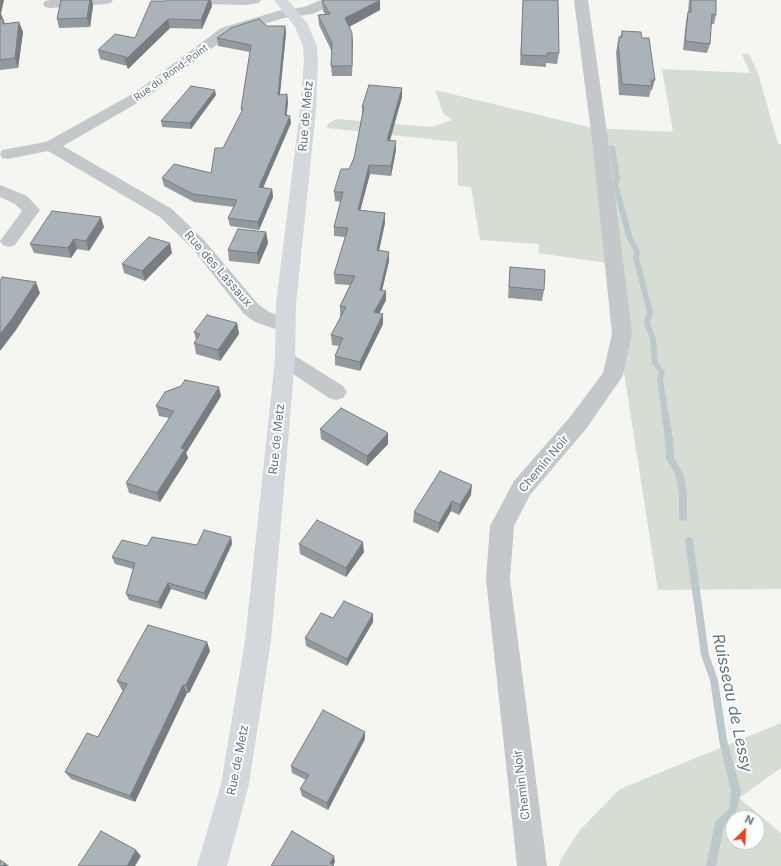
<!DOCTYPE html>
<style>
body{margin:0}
#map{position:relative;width:781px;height:866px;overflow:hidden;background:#f5f5f1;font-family:Inter,sans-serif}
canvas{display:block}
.north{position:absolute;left:725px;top:810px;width:40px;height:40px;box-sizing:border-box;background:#fff;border:1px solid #c0c8ce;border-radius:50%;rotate:24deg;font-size:11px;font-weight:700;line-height:16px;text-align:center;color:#627684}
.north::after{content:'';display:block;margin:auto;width:14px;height:18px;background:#ed4019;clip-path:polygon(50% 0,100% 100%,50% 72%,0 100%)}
</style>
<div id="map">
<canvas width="781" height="866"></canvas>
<div class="north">N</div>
</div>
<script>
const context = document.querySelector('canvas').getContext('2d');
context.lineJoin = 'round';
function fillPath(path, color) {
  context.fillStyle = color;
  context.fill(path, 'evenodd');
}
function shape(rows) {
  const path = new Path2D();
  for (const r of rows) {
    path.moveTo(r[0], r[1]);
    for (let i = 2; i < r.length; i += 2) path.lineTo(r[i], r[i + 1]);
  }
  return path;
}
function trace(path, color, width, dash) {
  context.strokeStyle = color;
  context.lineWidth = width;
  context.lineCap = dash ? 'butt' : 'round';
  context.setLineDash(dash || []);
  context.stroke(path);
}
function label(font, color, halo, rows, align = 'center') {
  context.font = font + ' Inter,sans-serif';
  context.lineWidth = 4;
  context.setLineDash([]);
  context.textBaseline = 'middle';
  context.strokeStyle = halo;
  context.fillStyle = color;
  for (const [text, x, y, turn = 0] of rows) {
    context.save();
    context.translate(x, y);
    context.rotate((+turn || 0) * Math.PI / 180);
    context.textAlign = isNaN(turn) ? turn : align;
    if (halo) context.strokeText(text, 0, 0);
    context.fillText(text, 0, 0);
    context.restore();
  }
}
fillPath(shape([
 [742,54,749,54,758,73,778,144,781,144,781,589,658,590,607,263,538,253,539,244,480,240,471,187,458,186,457,142,327,128,328,124,336,119,432,127,452,120,443,113,435,90,593,128,673,132,662,69,750,73],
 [781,723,781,768,739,798,781,833,781,866,559,866,560,861,579,831,620,789],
 [733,818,757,818,757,842,733,842]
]), '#d6ddd2');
fillPath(shape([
 [612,145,615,147,620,179,618,184,633,239,640,251,639,258,653,312,650,323,656,339,658,363,665,372,663,380,673,439,674,458,683,474,687,493,687,518,686,520,683,521,680,520,679,518,679,493,675,474,666,458,665,439,657,380,659,372,652,364,650,339,644,323,647,312,633,258,634,251,627,239,612,184,614,179,609,147,612,145],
 [689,537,692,538,693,540,709,655,718,680,727,740,741,791,736,814,724,826,716,866,706,866,715,823,717,820,729,809,731,791,719,740,710,680,701,655,685,540,686,538,689,537]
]), '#bbc8cc');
fillPath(shape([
 [50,0,113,0,111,3,106,4,50,8,45,7,43,4,45,1,50,0],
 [197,0,261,0,259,3,246,5,204,4,199,3,197,0],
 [321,0,340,0,338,3,312,14,284,18,231,34,146,98,63,146,172,209,204,240,258,304,269,312,292,320,295,325,292,330,285,332,278,330,255,322,244,314,192,248,160,217,48,151,8,159,2,158,0,154,2,150,46,142,136,92,221,28,278,11,304,7,321,0],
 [574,0,588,0,608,140,632,334,623,375,620,380,586,429,530,495,514,526,510,579,547,866,517,866,486,579,490,526,514,481,570,417,603,373,612,334,592,140,574,0],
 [0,185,27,196,40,210,15,245,9,247,3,245,0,241,22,211,15,204,0,197,0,185],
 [285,352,292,354,343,386,347,392,343,398,336,400,329,398,278,364,275,359,278,354,285,352]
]), '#c4c8cb');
fillPath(shape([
 [274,0,288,0,307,23,317,46,318,61,316,110,296,304,295,359,271,641,249,784,227,866,197,866,221,784,245,641,275,359,276,304,300,110,304,61,303,46,295,27,274,0]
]), '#d2d8dc');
fillPath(shape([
 [0,0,1,14,5,24,19,22,23,32,18,68,0,70],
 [61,0,92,0,93,6,90,27,59,28,57,19],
 [167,0,211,0,212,6,202,29,170,28,128,69,127,66,100,59,98,50,135,38],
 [523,0,558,0,559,53,557,64,546,63,546,67,520,65],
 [689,0,716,0,716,15,714,24,711,24,710,44,707,53,683,50,686,21,688,12],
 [322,1,380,10,349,27,352,33,352,76,332,76,331,66,332,52,319,25,318,15,325,14,323,11],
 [267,26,285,26,286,33,280,95,287,94,288,102,286,115,291,123,263,188,272,189,273,197,259,230,230,226,228,218,234,207,194,202,164,186,162,178,211,173,242,111,241,109,250,52,218,46,217,38],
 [622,31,642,38,655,80,652,90,651,90,649,97,619,95,616,52,619,37,620,37],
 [402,88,402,97,390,141,396,150,391,176,370,174,360,210,385,213,385,223,379,250,389,261,382,290,386,291,386,300,379,313,383,324,360,371,335,365,335,356,339,346,332,345,331,335,341,316,340,316,340,306,350,285,335,284,334,274,345,237,334,236,334,227,341,202,335,201,334,192,349,169,354,158,362,114,362,107],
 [216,95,191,129,162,127,161,121],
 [104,227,89,251,77,249,71,258,34,253,30,244],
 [266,232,268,243,259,264,229,261,228,250],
 [172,253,145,281,124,273,122,264],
 [510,267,544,290,542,301,508,298],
 [237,323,239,334,220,361,196,354,194,343,196,340,194,332],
 [181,386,221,396,186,453,188,458,160,502,129,493,126,483,169,418,159,416,156,406],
 [320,429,388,444,367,466,321,439],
 [471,495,459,515,451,511,438,533,413,522,414,512],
 [231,537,232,544,206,600,171,589,161,609,129,600,126,594,133,569,115,564,112,557,147,546,197,545],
 [299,544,364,552,346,577,300,554],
 [373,614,373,622,347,666,306,646,305,638,333,618],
 [207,642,210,651,189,693,187,693,135,802,71,779,65,772,98,737,123,690,122,690,117,681],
 [365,732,365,739,328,810,302,796,300,789,306,780,292,773,291,766]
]), '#929a9e');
fillPath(shape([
 [0,0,4,0,1,14,7,29,0,23],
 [90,0,92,0,93,6,90,27,87,18],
 [209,0,211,0,212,6,202,29,201,20],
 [380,0,380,10,345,29,345,18],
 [168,19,170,28,128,69,125,60],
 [19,22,23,32,18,68,15,58],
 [285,26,286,33,279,102,278,95],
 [352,33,353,43,352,76],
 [402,88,402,97,387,150,387,140],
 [215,90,216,95,191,129,190,123],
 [287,94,288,102,286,123,285,115],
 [290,116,291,123,260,195,259,187],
 [396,141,396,150,391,176,391,166],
 [369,165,370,174,358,219,358,210],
 [272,189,273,197,259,230,258,222],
 [385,213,385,223,377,260,377,250],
 [101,217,104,227,89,251,86,241],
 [266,232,268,243,259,264,257,253],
 [74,239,77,249,71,258,68,248],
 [170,243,172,253,145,281,142,271],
 [389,252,389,261,380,299,380,290],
 [36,282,40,293,16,330,0,351,0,334],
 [386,291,386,300,375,322,374,312],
 [383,314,383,324,360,371,360,362],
 [237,323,239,334,220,361,218,350],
 [219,387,221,396,186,453,188,458,160,502,157,493,181,448],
 [388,433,388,444,367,466,367,456],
 [472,485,471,495,459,515,460,505],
 [452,501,451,511,438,533,439,523],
 [231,537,232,544,206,600,204,593],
 [363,542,364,552,346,577,346,568],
 [168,583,171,589,161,609,158,602],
 [373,614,373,622,347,666,347,659],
 [207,642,210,651,189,693,186,685],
 [183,685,187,693,135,802,130,796],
 [365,732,365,739,328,810,327,803],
 [136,850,141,856,135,866,127,866],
 [334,856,335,862,333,866,330,863],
 [5,863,9,866,3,866]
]), '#777d81');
const building = shape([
 [61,0,90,0,87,18,57,19,61,0],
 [167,0,209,0,201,20,168,19,125,60,126,57,98,50,115,34,135,38,151,1,166,1,167,0],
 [325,0,380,0,345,18,352,33,352,66,331,66,332,43,318,15,330,14,322,1,325,0],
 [523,0,558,0,559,53,547,53,547,56,521,55,523,0],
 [691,0,716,0,716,15,712,14,710,44,685,41,688,12,691,12,691,0],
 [0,19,3,19,3,24,19,22,15,58,0,60,0,19],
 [259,19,267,26,285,26,278,95,287,94,285,115,290,116,259,187,272,189,258,222,228,218,237,200,193,194,162,178,174,164,211,173,215,148,223,148,243,109,241,109,251,45,217,38,231,28,259,19],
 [622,31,641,32,642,38,649,38,655,80,651,80,652,86,622,84,618,42,619,42,619,37,622,37,622,31],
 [369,85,402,88,387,140,396,141,391,166,369,165,358,210,385,213,377,250,389,252,380,290,386,291,374,312,383,314,360,362,335,356,343,338,331,335,346,307,340,306,355,276,334,274,348,228,334,227,343,192,334,192,341,169,349,169,354,158,364,107,362,107,369,85],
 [191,86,215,90,190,123,161,121,191,86],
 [52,211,101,217,86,241,74,239,68,248,30,244,52,211],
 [238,229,266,232,257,253,228,250,238,229],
 [149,237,170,243,142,271,122,264,149,237],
 [510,267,545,270,544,290,509,287,510,267],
 [2,277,36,282,12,319,0,334,0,281,2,277],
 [207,315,237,323,218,350,194,343,200,334,194,332,207,315],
 [185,380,219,387,181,448,185,449,157,493,126,483,174,411,156,406,165,392,181,386,185,380],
 [341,408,388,433,367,456,320,429,341,408],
 [440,471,472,485,460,505,452,501,439,523,414,512,440,471],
 [317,520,363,542,346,568,299,544,317,520],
 [204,530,231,537,204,593,168,583,158,602,126,594,135,563,112,557,122,540,147,546,152,537,197,545,204,530],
 [344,601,373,614,347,659,305,638,321,613,333,618,344,601],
 [148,625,207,642,186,685,183,685,130,796,65,772,87,733,98,737,127,684,117,681,148,625],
 [323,710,365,732,327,803,300,789,309,775,291,766,323,710],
 [101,831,136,850,127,866,78,866,101,831],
 [292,831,334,856,330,863,334,866,271,866,292,831],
 [0,860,5,863,3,866,0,866,0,860]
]);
fillPath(building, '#aab3b8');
trace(building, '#777d81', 1);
label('10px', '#627684', '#fff', [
 ["Rue du Rond-Point",171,73,-36]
]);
label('12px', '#627684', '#fff', [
 ["Rue de Metz",306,116,-85],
 ["Rue des Lassaux",218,269,49],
 ["Rue de Metz",277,439,-84],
 ["Chemin Noir",544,464,-50],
 ["Rue de Metz",238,760,-79],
 ["Chemin Noir",522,785,-97]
]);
label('italic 16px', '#5e7981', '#fff', [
 ["Ruisseau de Lessy",732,703,78]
]);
</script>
